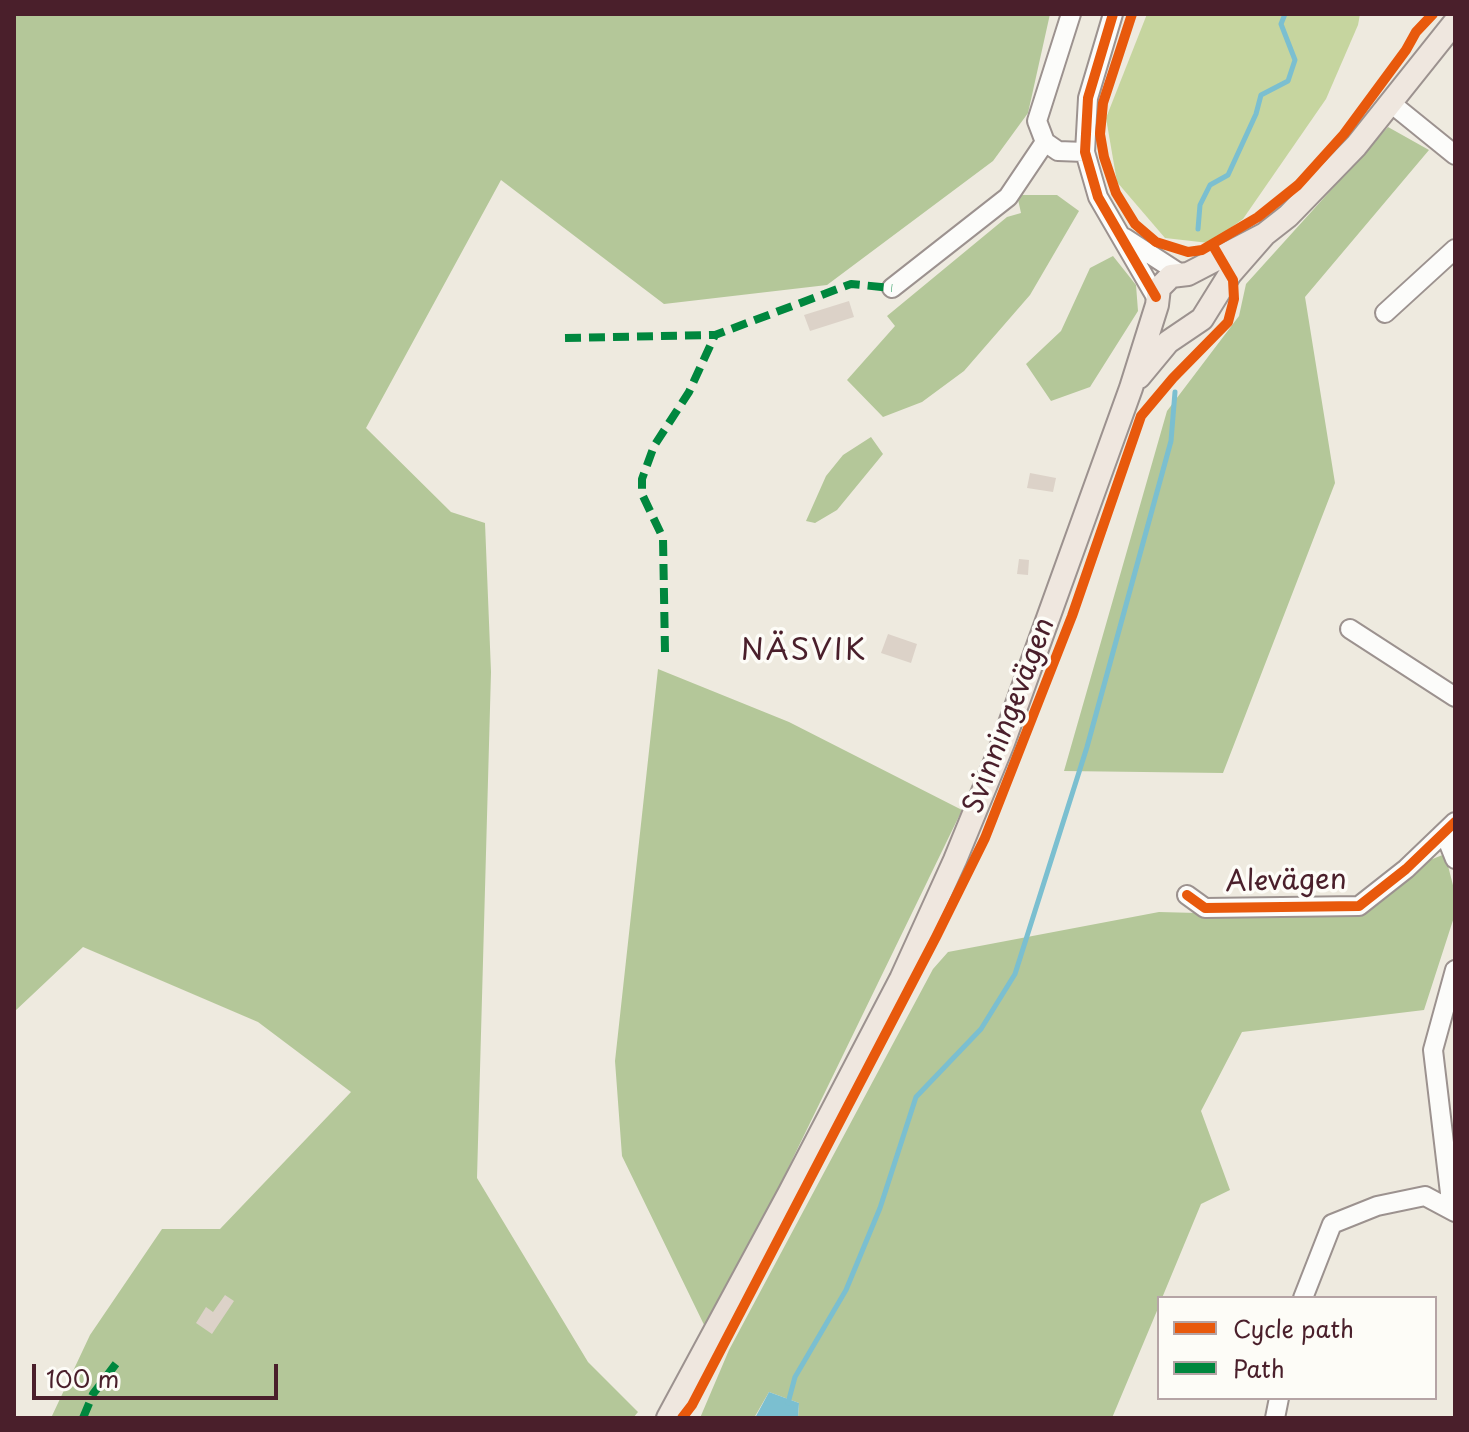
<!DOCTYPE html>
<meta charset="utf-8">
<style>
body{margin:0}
#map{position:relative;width:1469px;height:1432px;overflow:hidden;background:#eeeadf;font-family:"Playpen Sans",sans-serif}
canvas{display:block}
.frame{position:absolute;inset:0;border:16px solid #4a1f2b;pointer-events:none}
.legend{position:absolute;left:1157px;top:1296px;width:280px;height:104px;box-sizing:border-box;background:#fdfcf7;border:2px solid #b5a4a5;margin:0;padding:10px 14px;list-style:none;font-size:24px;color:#4a1f2b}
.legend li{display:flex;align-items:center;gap:16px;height:40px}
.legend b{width:40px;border:2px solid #b5a4a5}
.scale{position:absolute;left:32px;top:1364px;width:246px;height:36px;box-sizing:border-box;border:4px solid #4a1f2b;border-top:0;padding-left:10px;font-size:24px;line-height:28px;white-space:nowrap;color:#4a1f2b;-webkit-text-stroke:6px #fdfcf7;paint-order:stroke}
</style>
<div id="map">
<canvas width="1469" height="1432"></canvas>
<div class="frame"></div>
<ul class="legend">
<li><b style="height:10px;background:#e8590c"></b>Cycle path</li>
<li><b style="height:10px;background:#00873e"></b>Path</li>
</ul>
<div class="scale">100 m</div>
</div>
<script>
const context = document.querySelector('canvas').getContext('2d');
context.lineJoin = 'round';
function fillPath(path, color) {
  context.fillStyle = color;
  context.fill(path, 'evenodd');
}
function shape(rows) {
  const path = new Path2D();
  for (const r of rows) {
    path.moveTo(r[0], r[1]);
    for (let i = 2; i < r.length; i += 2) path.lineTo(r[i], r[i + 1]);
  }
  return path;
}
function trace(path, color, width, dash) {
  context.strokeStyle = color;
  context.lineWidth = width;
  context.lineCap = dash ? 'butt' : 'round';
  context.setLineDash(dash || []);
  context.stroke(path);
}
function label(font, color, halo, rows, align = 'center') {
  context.font = font + ' "Playpen Sans",sans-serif';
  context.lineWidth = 7;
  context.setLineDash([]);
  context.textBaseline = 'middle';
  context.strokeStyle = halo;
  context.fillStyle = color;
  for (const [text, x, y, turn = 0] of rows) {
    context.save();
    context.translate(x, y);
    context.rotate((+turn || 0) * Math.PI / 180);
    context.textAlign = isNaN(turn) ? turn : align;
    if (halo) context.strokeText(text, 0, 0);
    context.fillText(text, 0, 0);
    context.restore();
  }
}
fillPath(shape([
 [1147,14,1360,14,1358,25,1326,99,1243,219,1209,243,1165,238,1117,182,1106,118]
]), '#c6d59f');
fillPath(shape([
 [14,14,1050,14,1028,113,993,161,827,285,664,304,501,180,366,428,451,512,485,523,491,672,477,1178,588,1362,638,1412,633,1418,51,1418,90,1335,162,1229,220,1229,351,1092,258,1022,83,947,14,1012],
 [1388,127,1429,150,1305,297,1335,483,1223,773,1064,771,1167,411,1239,316,1246,284],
 [1017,195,1057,195,1079,211,1030,295,964,371,922,402,883,417,847,380,895,326,887,316,1007,217,1021,213],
 [1113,256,1136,285,1138,311,1090,387,1051,401,1026,364,1061,331,1090,268],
 [871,437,883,454,837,510,815,523,806,521,826,476,843,455],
 [658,669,789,722,962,810,708,1333,622,1156,615,1061],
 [1445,854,1455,893,1455,914,1424,1010,1242,1032,1201,1111,1230,1190,1201,1204,1162,1298,1159,1298,1159,1306,1112,1418,798,1418,799,1403,769,1392,754,1418,700,1418,729,1350,933,969,948,952,1159,912,1350,917,1420,864]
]), '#b4c799');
fillPath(shape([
 [769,1392,799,1403,798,1418,755,1418]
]), '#7bbfd0');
trace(shape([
 [1198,229,1200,205,1210,185,1228,175,1256,114,1261,95,1288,81,1295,60,1281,24,1285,14],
 [788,1403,795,1377,846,1290,880,1208,916,1097,981,1029,1015,974,1087,747,1171,441,1175,392]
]), '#7bbfd0', 5);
fillPath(shape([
 [849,301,854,317,810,331,804,315],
 [1030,473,1056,478,1053,492,1027,488],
 [1019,559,1029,560,1028,575,1017,574],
 [888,634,917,644,911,663,881,653],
 [225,1295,234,1301,212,1334,196,1323,206,1307,213,1312]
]), '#dcd2c8');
const minor = shape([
 [1071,14,1037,121,1045,142,1058,151,1085,152],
 [1113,14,1088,98,1085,152,1098,197,1156,297],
 [1392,104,1455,155],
 [1125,238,1179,273],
 [892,288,1008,197,1045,142],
 [1385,313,1455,249],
 [1350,629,1455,697],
 [1445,834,1455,859],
 [1187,895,1205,908,1359,906,1406,869,1455,822],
 [1452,1210,1433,1050,1455,970],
 [1303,1298,1332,1224,1377,1206,1425,1196,1455,1212],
 [1275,1418,1279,1398]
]);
const major = shape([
 [1139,377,1168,342,1202,319,1230,274,1265,234,1288,216,1356,146,1455,22],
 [668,1418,790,1192,901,979,955,860,1003,743,1131,388,1157,305,1159,288,1171,276,1188,274,1265,234]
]);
trace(minor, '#9c928f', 22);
trace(major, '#9c928f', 26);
trace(minor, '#fcfcfa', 18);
trace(major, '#efe7df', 22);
trace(shape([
 [565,338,715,335,851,284,892,288],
 [665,652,663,538,642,494,642,479,654,446,689,392,715,335],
 [83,1418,93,1394,118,1361]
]), '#00873e', 8, [16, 8]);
trace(shape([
 [1113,14,1088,98,1085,152,1098,197,1156,297],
 [1132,14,1103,103,1100,134,1104,157,1116,193,1135,224,1156,242,1188,252,1202,250,1258,217,1298,185,1344,134,1406,50,1416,32,1433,14],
 [1187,895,1205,908,1359,906,1406,869,1455,822],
 [682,1418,692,1405,936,937,985,838,1072,616,1141,416,1173,378,1228,322,1234,299,1233,280,1212,244]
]), '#e8590c', 10);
label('28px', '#4a1f2b', '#fdfcf7', [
 ["Svinningevägen",1010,716,-69],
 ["Alevägen",1286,882,-1]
]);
context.letterSpacing = '2px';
label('30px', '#4a1f2b', '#fdfcf7', [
 ["NÄSVIK",804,652]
]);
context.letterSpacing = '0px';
</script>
